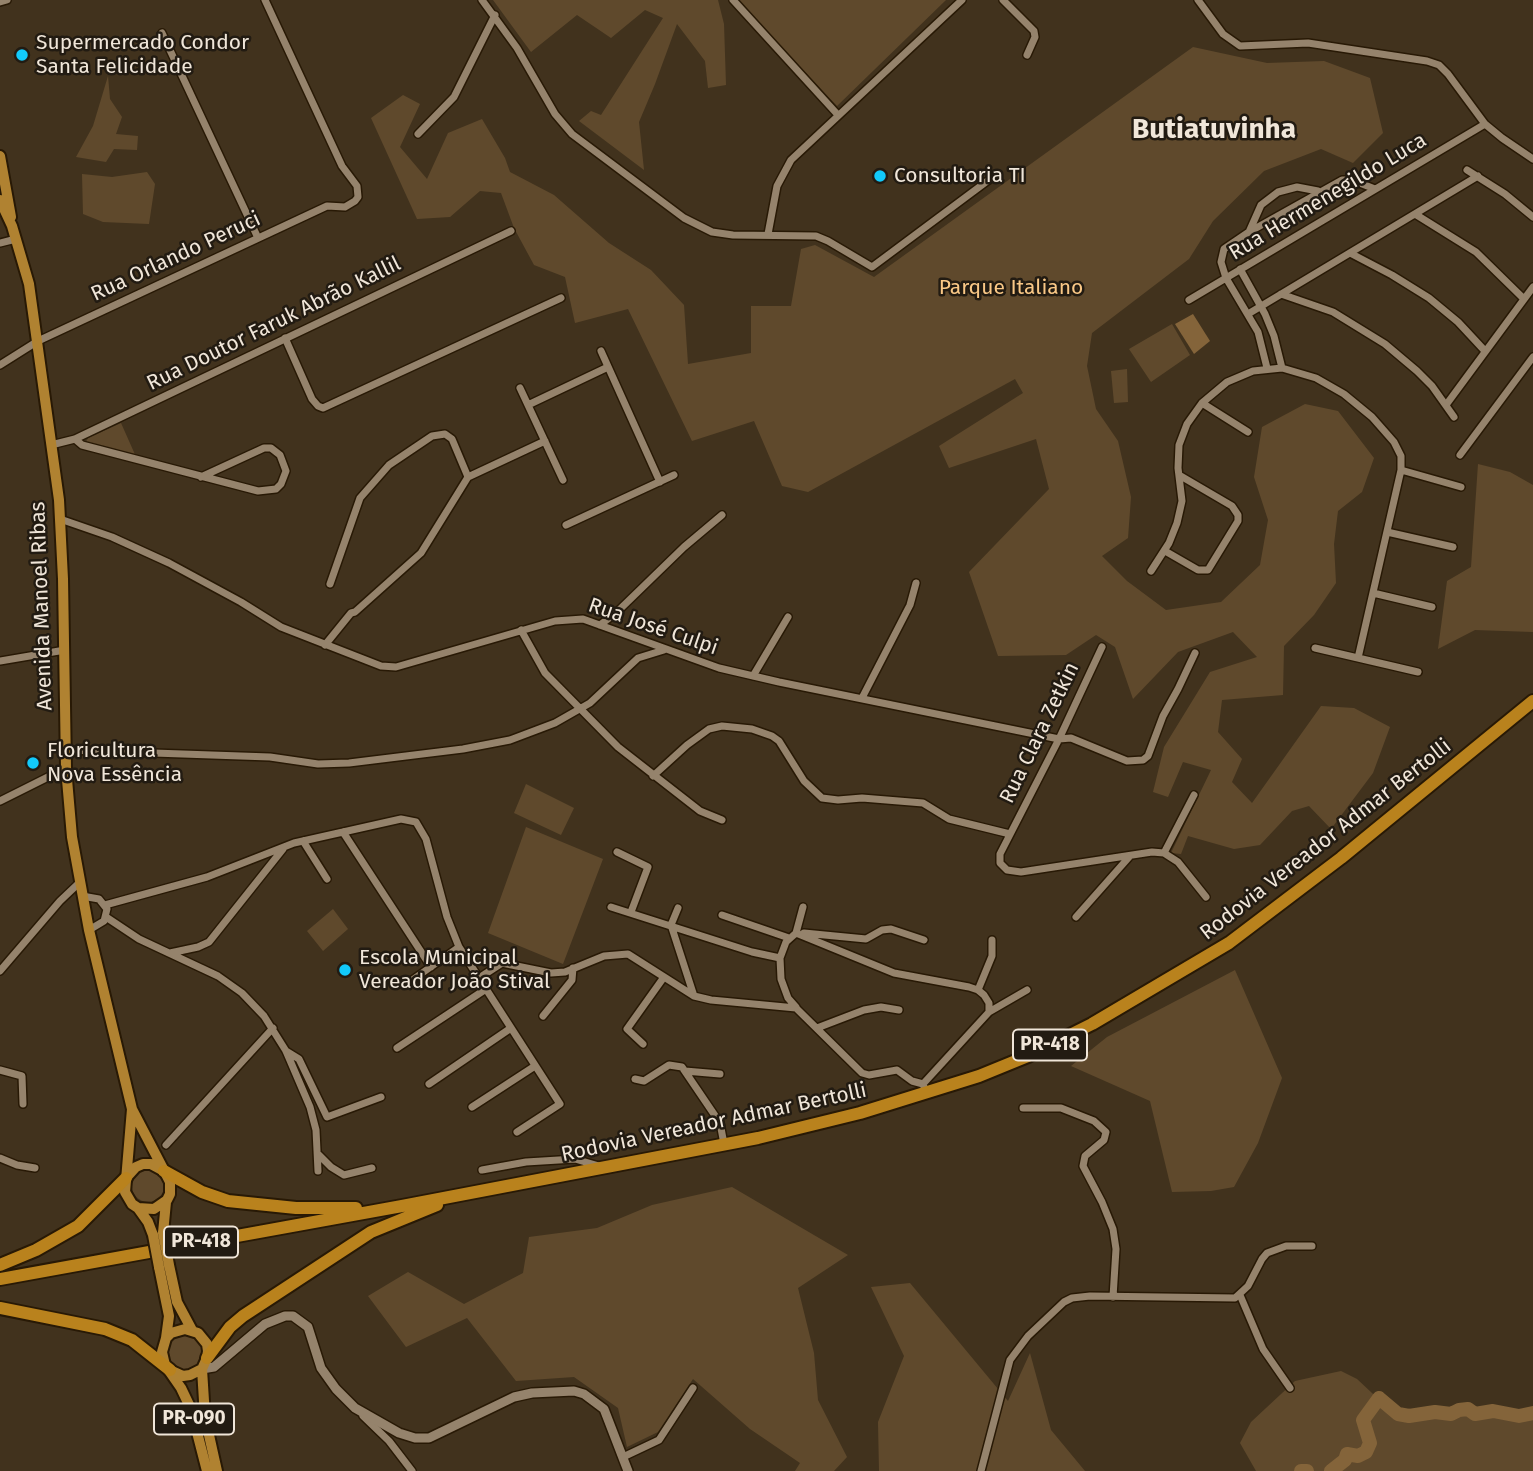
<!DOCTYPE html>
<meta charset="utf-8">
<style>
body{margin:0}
canvas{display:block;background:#41321d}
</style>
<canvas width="1533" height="1471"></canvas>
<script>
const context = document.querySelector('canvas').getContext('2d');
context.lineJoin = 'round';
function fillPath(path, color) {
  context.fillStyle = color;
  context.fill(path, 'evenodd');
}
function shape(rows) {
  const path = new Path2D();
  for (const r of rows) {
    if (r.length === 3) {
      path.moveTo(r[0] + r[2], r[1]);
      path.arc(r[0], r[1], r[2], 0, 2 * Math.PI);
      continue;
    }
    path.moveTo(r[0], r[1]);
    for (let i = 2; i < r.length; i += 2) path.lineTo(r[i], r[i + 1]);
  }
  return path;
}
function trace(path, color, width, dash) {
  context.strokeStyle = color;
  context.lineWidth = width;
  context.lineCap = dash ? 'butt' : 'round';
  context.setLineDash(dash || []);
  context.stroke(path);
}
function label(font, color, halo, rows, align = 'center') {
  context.font = font + ' "Fira Sans",sans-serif';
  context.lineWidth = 5;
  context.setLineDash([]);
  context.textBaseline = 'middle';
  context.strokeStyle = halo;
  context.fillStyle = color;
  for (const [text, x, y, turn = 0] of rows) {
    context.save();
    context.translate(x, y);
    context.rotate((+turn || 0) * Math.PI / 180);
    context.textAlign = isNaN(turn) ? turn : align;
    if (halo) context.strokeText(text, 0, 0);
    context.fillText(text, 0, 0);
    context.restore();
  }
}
fillPath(shape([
 [493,0,718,0,724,24,726,85,708,88,705,61,677,24,655,84,639,122,644,170,579,121,591,111,601,115,663,18,645,10,611,38,577,15,531,52],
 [737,0,946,0,837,106],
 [1193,47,1267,63,1324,61,1370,78,1383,133,1353,163,1321,149,1264,171,1213,221,1189,259,1092,333,1087,366,1096,409,1118,441,1131,497,1128,538,1102,556,1127,581,1166,610,1221,602,1260,565,1268,520,1254,477,1262,427,1305,404,1338,411,1374,458,1362,492,1338,511,1334,544,1336,583,1314,615,1284,646,1283,695,1222,700,1218,732,1242,759,1232,782,1252,803,1321,706,1354,708,1390,727,1373,773,1331,829,1309,806,1292,811,1260,845,1234,849,1188,836,1181,854,1171,853,1211,770,1183,762,1168,797,1153,792,1164,747,1210,672,1257,657,1233,632,1178,652,1133,699,1115,647,1096,635,1066,655,998,656,969,572,1049,489,1036,439,949,468,939,446,1023,393,1015,379,808,492,782,486,754,421,692,441,628,309,575,323,565,277,534,265,514,228,501,193,480,191,450,217,417,219,371,118,403,95,420,104,400,147,427,179,448,133,482,119,505,158,510,172,554,195,609,243,651,270,684,305,688,364,751,353,751,306,791,306,801,249,815,245,874,277],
 [108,76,110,99,122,117,116,134,138,136,137,150,114,149,106,162,76,157,93,126],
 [147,172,155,184,149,224,103,222,83,214,82,174,112,177],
 [1172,324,1190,355,1151,382,1129,349],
 [1127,369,1128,402,1114,403,1111,371],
 [121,423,137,459,86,442,88,438],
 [1478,464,1510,472,1533,485,1533,632,1475,630,1438,649,1447,581,1471,567],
 [526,784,574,808,561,835,514,813],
 [526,827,603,859,563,964,488,933],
 [333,909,348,929,323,951,307,931],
 [1235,970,1282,1078,1258,1143,1234,1187,1211,1191,1172,1192,1150,1101,1071,1066,1107,1037],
 [148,1186,16],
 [732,1187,848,1255,798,1288,814,1353,818,1400,847,1457,834,1471,795,1471,800,1463,750,1429,693,1379,658,1432,627,1447,618,1408,574,1377,516,1381,467,1318,406,1347,368,1296,408,1272,464,1304,523,1273,529,1237,597,1228,652,1205],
 [910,1283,1008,1401,1030,1353,1051,1430,1085,1471,879,1471,878,1422,904,1356,871,1287],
 [184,1352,18],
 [1341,1371,1357,1379,1387,1407,1406,1413,1533,1410,1533,1471,1256,1471,1240,1443,1251,1422,1295,1381]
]), '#5f492c');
fillPath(shape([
 [1193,314,1210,341,1194,354,1175,324]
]), '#84643a');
trace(shape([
 [1301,1471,1307,1471],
 [1331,1471,1345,1460,1347,1454,1358,1456,1366,1452,1370,1443,1363,1420,1379,1398,1398,1414,1409,1416,1435,1412,1451,1414,1459,1410,1468,1409,1475,1414,1493,1411,1519,1416,1533,1413]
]), '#84643a', 14);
const minor = shape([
 [482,0,517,48,555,114,572,134,684,218,712,232,733,235,816,236,828,241,872,267,990,179],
 [733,0,838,115],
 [1003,0,1034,31,1035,37,1027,55],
 [1198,0,1223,34,1240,46,1308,43,1427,61,1439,65,1448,74,1485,124,1502,138,1533,159],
 [0,2,7,0],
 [162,33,258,238],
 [418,134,454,97,495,15],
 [1467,170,1505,194,1533,217],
 [1415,214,1476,252,1524,299],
 [1249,232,1261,205,1278,192,1297,187,1318,191],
 [768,234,777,186,791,160,962,0],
 [0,243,16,239],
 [1350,253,1392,275,1429,298,1458,322,1485,351],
 [1240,269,1265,314,1274,336,1282,368],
 [1281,294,1333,312,1385,344,1417,371,1432,386,1454,417],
 [1189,300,1485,124],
 [1248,314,1478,176],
 [285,338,312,399,318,406,323,408,561,298],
 [601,351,660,482],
 [0,365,38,341,327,206,345,207,355,201,358,197,357,186,342,166,265,0],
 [1267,368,1258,332,1226,278,1221,262,1224,249,1249,232,1342,180,1352,180,1375,189],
 [520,388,563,480],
 [1202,403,1248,432],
 [528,405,608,367],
 [1446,405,1533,287],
 [75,439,82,445,258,491,276,489,281,484,286,471,280,455,271,448,264,448,201,477],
 [51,445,75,439,511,231],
 [1460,455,1533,357],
 [1401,470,1461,487],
 [60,519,112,537,169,563,241,602,281,627,381,666,396,667,555,621,583,619,719,668,779,682,1059,739,1071,738,1127,761,1143,760,1148,756,1163,716,1178,689,1195,653],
 [566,525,674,475],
 [1387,532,1453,547],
 [1165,551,1198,570,1208,570,1238,521,1238,515,1232,506,1179,475],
 [1151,571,1169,543,1177,523,1182,501,1178,468,1179,445,1187,424,1202,403,1227,382,1253,371,1282,368,1316,378,1344,394,1372,417,1394,442,1401,456,1401,470,1358,658],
 [330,584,360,498,389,465,432,436,445,434,452,439,468,477],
 [1373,593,1432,607],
 [600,625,617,612,684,547,722,515],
 [521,630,545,673,618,747,700,811,722,820],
 [325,645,351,613,355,612,421,553,468,477,545,441],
 [1102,647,1059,739,1000,854,1000,863,1007,870,1021,872,1152,852,1164,853,1178,862,1206,897],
 [1315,648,1418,672],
 [0,661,65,650],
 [753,676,788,617],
 [862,698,910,605,916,583],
 [66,750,270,757,318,764,349,763,463,749,510,740,555,723,590,703,638,658,664,650],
 [653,776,687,745,709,729,722,726,752,729,772,736,779,741,804,781,822,798,838,800,862,798,923,803,949,819,1010,834],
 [0,801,66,768],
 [343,832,431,967],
 [303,841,327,879],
 [617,852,648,867,631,912],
 [1164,853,1194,795],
 [82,896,99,899,107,909,104,921,89,930],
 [105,905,207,877,294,843,401,819,416,822,426,839,447,917,459,947,560,1104,517,1132],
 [611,907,752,952,780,958],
 [678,908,671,925,694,996],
 [722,915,789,938],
 [106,917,139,939,218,976,242,993,264,1016,286,1051,310,1107,316,1130,318,1171],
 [1076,917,1130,856],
 [796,933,894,973,969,987,978,990,984,995,989,1003,989,1012,923,1084],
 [804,933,866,939,882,930,891,929,924,940],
 [170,953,198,947,209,942,283,849],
 [0,971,60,901,80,882],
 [479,978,502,963,551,973,565,972,604,956,628,954,694,996,711,1000,796,1008,862,1073,869,1075,897,1070,912,1081,923,1084,926,1093],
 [408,983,459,947],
 [978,990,992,956,992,940],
 [796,1007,788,998,781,979,780,958,786,942,796,933,803,907],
 [989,1012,1027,990],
 [543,1016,572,980,573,968],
 [817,1028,864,1010,881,1007,899,1010],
 [643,1044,627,1029,664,977],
 [397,1048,486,989],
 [286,1051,299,1059,327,1117,381,1097],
 [0,1070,22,1076,23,1104],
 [685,1071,720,1074],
 [635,1079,644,1081,669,1065,682,1067,720,1123,724,1144],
 [429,1084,511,1028],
 [472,1107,535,1066],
 [1023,1108,1061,1108,1094,1121,1106,1132,1104,1140,1085,1156,1083,1166,1102,1202,1113,1229,1116,1249,1113,1297],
 [166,1145,273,1028],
 [319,1155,331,1167,344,1175,372,1168],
 [0,1158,17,1165,35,1168],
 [482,1170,526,1162,575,1159,599,1166],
 [1240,1295,1263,1349,1290,1388],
 [363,1416,389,1441,412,1471],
 [623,1457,659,1440,693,1388],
 [981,1471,1010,1360,1028,1336,1064,1302,1072,1298,1090,1296,1235,1298,1248,1286,1262,1259,1267,1253,1286,1246,1312,1246]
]);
const tertiary = shape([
 [202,1369,214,1367,265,1324,285,1316,293,1316,308,1327,321,1368,336,1389,355,1408,399,1433,415,1438,429,1438,514,1397,532,1393,574,1391,584,1394,604,1409,628,1471]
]);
const primary = shape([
 [0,156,11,217],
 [0,200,12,226,29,284,59,500,63,579,66,768,72,837,89,930,132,1109,170,1182,170,1194,167,1200,154,1209,138,1208,132,1204,125,1192,132,1109],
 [126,1178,136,1167,143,1164,151,1164,164,1171],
 [138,1208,148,1222,153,1235],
 [163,1233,166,1202],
 [169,1265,177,1302,192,1330],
 [159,1267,169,1316,166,1338],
 [202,1369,205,1417,217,1471],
 [170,1370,183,1376,190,1375,202,1369,207,1358,208,1351,207,1344,198,1333,185,1329,171,1333,166,1338,162,1352,165,1365,181,1388,191,1409,207,1471]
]);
const trunk = shape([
 [164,1171,202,1192,228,1201,296,1208,356,1208],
 [0,1265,36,1250,78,1226,126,1178],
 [0,1279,402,1206,758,1138,860,1113,979,1076,1028,1056,1092,1024,1229,943,1341,858,1533,701],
 [0,1308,105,1329,132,1340,170,1370],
 [207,1358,230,1327,243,1316,371,1232,437,1205]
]);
trace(minor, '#281905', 10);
trace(tertiary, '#281905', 12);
trace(primary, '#281905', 14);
trace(trunk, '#281905', 16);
trace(minor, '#95836c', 7);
trace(tertiary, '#95836c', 9);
trace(primary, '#b08231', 10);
trace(trunk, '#b9821d', 12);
const primaryBridge = shape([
 [163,1233,169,1265],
 [153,1235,159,1267]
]);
trace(primaryBridge, '#281905', 14, []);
trace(primaryBridge, '#b08231', 10);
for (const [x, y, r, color] of [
 [22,55,7,"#12cafb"],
 [880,176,7,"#12cafb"],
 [33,763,7,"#12cafb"],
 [345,970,7,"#12cafb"]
]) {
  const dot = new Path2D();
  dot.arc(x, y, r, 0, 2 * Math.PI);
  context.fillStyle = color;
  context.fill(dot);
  trace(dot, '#221b12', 2.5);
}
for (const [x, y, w] of [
 [1050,1045,74],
 [201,1242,74],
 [194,1419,80]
]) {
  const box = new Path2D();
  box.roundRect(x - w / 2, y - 15.5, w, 31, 5);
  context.fillStyle = '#221b12';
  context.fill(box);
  trace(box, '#f0e6d9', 2);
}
label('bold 19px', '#f0e6d9', null, [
 ["PR-418",1050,1045],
 ["PR-418",201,1242],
 ["PR-090",194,1419]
]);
label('21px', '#f0e6d9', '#221b12', [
 ["Supermercado Condor",36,43],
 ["Santa Felicidade",36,67],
 ["Consultoria TI",894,176],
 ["Floricultura",47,751],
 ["Nova Essência",47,775],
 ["Escola Municipal",359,958],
 ["Vereador João Stival",359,982]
], 'left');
label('21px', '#f0e6d9', '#221b12', [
 ["Rua Hermenegildo Luca",1328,197,-31],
 ["Rua Orlando Peruci",176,257,-25],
 ["Rua Doutor Faruk Abrão Kallil",274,324,-26],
 ["Avenida Manoel Ribas",42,606,-92],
 ["Rua José Culpi",653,627,19],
 ["Rua Clara Zetkin",1040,733,-64],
 ["Rodovia Vereador Admar Bertolli",1326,840,-38],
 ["Rodovia Vereador Admar Bertolli",714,1123,-12]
]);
label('21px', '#fac886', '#221b12', [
 ["Parque Italiano",1011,288]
]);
label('bold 28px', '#f0e6d9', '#221b12', [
 ["Butiatuvinha",1214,130]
]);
</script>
